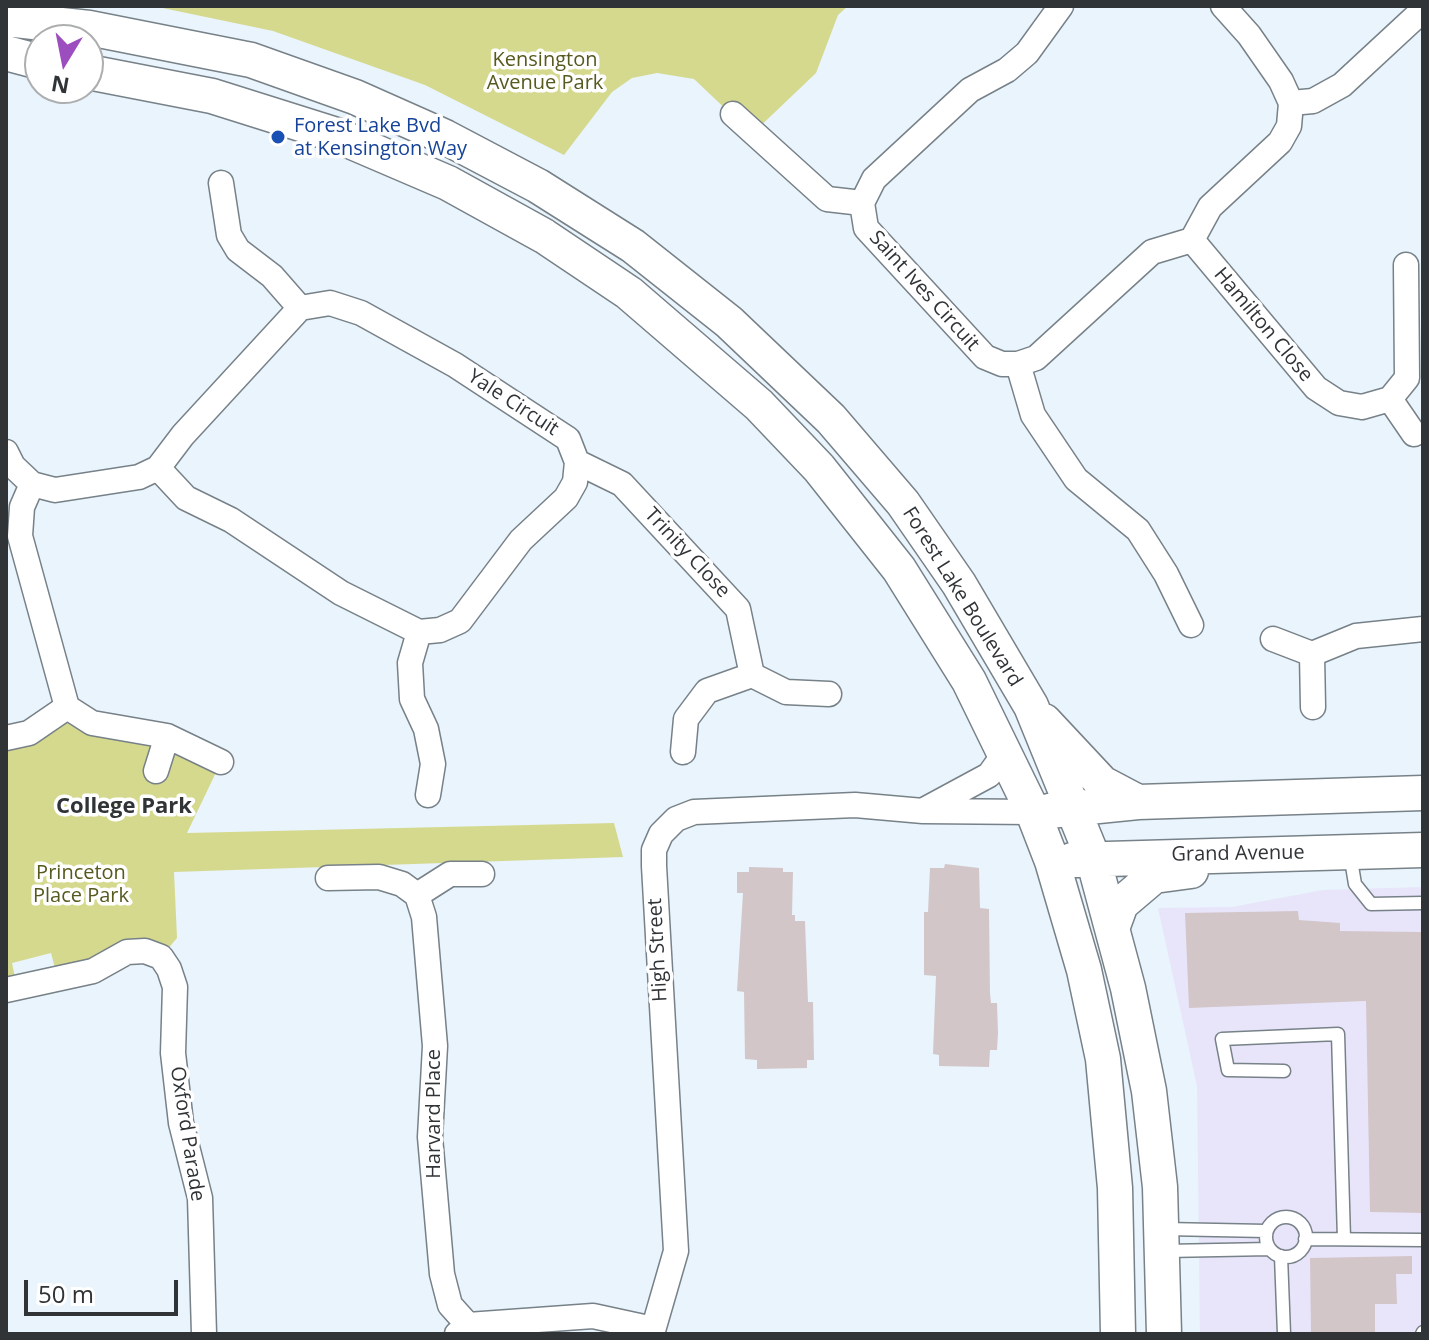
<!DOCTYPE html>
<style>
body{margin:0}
#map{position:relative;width:1429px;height:1340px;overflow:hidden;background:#e9f4fc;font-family:"Open Sans",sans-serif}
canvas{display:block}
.frame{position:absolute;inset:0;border:8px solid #303437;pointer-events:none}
.north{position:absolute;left:24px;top:24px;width:80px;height:80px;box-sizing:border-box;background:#fff;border:2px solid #acaeaf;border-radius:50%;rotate:190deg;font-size:22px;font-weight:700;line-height:32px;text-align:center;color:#303437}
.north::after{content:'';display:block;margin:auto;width:28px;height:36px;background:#9c4ebf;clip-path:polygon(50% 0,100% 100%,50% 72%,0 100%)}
.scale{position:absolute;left:24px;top:1280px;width:154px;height:36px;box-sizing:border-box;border:4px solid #303437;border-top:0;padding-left:10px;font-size:24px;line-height:28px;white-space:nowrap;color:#303437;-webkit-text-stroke:6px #fff;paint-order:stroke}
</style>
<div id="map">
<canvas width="1429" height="1340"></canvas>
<div class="frame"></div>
<div class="north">N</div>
<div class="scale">50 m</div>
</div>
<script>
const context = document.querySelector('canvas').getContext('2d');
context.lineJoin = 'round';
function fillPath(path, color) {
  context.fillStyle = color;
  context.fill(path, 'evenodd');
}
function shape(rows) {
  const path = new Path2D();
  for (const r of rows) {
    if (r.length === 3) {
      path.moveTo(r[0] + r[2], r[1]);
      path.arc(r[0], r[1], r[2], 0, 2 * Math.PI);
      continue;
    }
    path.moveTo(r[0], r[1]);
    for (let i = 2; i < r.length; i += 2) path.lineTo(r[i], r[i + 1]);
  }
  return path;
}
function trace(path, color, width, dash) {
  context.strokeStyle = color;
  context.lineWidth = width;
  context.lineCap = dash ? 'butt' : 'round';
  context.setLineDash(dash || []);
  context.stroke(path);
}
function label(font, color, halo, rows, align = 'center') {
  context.font = font + ' "Open Sans",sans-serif';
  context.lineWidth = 7;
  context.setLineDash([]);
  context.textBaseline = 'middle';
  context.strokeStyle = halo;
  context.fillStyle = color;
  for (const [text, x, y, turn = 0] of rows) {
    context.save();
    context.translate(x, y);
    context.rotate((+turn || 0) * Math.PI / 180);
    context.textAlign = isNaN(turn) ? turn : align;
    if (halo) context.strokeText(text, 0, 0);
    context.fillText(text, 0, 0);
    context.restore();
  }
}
fillPath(shape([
 [1423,887,1423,1334,1200,1334,1197,1086,1158,908,1232,907,1323,890]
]), '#e8e5fb');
fillPath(shape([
 [153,6,848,6,838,15,816,73,752,134,694,79,657,73,632,78,612,92,564,155,425,85,273,31],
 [67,707,221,762,187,833,614,823,623,857,174,872,177,938,161,957,6,990,6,738],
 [51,953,56,972,16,982,12,963]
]), '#d5d98e');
fillPath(shape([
 [945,864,979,868,980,908,989,909,990,993,991,1003,997,1003,998,1033,997,1050,990,1050,989,1067,939,1066,939,1055,933,1054,936,976,924,975,924,912,928,912,930,868,944,868],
 [749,867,783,868,783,872,793,872,792,915,795,915,795,921,805,921,808,1002,813,1002,814,1060,807,1060,807,1068,757,1069,757,1060,745,1059,744,992,737,991,743,893,737,893,737,872,749,872],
 [1298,911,1299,920,1340,923,1340,931,1423,932,1423,1213,1370,1212,1366,1001,1189,1008,1185,913],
 [1412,1256,1412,1274,1396,1274,1397,1304,1375,1304,1375,1334,1311,1334,1310,1258]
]), '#d3c6c9');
const lane = shape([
 [1350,854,1355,884,1371,904,1423,903],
 [1284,1071,1228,1070,1222,1039,1338,1034,1344,1239],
 [1286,1237,20],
 [1165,1229,1266,1231],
 [1305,1239,1423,1240],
 [1166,1251,1270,1249],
 [1281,1256,1284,1334],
 [1422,1334,1423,1332]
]);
const street = shape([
 [1061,6,1027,53,1007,70,970,90,874,179,862,203,866,228,985,357,1002,364,1018,364,1036,358,1152,252,1192,240,1210,207,1280,142,1289,126,1291,103,1281,81,1249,35,1223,6],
 [1291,103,1313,101,1342,85,1423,10],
 [733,114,827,199,862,203],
 [221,183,229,235,238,250,272,276,300,308],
 [1192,240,1316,388,1339,403,1362,407,1390,399,1407,378,1406,265],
 [1018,364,1033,415,1076,479,1138,530,1166,574,1191,625],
 [1390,399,1414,434],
 [6,452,13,466,32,484,55,490,139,477,158,468,183,435,300,308,330,303,361,313,455,365,568,439,577,462,575,482,566,498,521,540,460,621,440,630,419,632,341,593,231,520,186,498,158,468],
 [577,462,622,484,738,609,752,675],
 [32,484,22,507,20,536,67,707],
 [419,632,410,663,412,699,426,729,433,764,428,795],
 [1273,639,1312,654,1313,707],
 [1312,654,1356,636,1423,629],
 [6,738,29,733,67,707,92,723,167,736,221,762],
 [683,752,686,719,707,691,752,675,786,692,829,694],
 [156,771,167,736],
 [926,809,989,775,1004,754],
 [328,878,379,877,402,884,417,895,450,874,482,874],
 [417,895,424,917,435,1046,430,1137,442,1274,450,1305,468,1325],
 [6,990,93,971,127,952,145,951,161,957,169,969,175,987,173,1053,181,1123,200,1198,204,1334],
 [457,1334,468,1325,593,1316,653,1329],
 [652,1334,676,1251,654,866,654,850,661,834,676,819,694,812,855,805,923,811,1033,812]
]);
const secondary = shape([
 [6,19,89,28,251,60,355,97,445,137,538,186,633,246,729,322,831,419,903,503,959,584,1031,706,1093,858,1128,988,1149,1091,1160,1187,1164,1334],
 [6,53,40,62],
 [88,72,212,96,336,135,448,183,544,236,629,293,759,405,819,468,899,569,969,681,1033,812,1052,861,1084,970,1103,1059,1115,1188,1118,1334],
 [1044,721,1102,783,1138,802],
 [1049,811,1138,802,1423,793],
 [1072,860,1423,850],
 [1113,926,1121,904,1154,876,1191,871]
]);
trace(lane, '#778188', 15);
trace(street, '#778188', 27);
trace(secondary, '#778188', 37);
trace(lane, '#fff', 12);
trace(street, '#fff', 24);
trace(secondary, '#fff', 34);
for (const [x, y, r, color] of [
 [278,137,8,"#1a4fb4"]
]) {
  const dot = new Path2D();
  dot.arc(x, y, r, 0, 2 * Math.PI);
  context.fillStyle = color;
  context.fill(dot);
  trace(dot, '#fff', 3);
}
label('20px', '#57591f', '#fff', [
 ["Kensington",545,60],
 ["Avenue Park",545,83],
 ["Princeton",81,873],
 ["Place Park",81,896]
]);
label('20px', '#164399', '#fff', [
 ["Forest Lake Bvd",294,126],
 ["at Kensington Way",294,149]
], 'left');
label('20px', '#303437', '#fff', [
 ["Saint Ives Circuit",924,291,48],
 ["Hamilton Close",1263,325,50],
 ["Yale Circuit",513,403,33],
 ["Trinity Close",687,553,47],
 ["Forest Lake Boulevard",962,597,58],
 ["Grand Avenue",1238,854,-1],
 ["High Street",658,950,-93],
 ["Harvard Place",434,1114,-90],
 ["Oxford Parade",187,1134,81]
]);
label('bold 22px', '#303437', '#fff', [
 ["College Park",124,807]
]);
</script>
